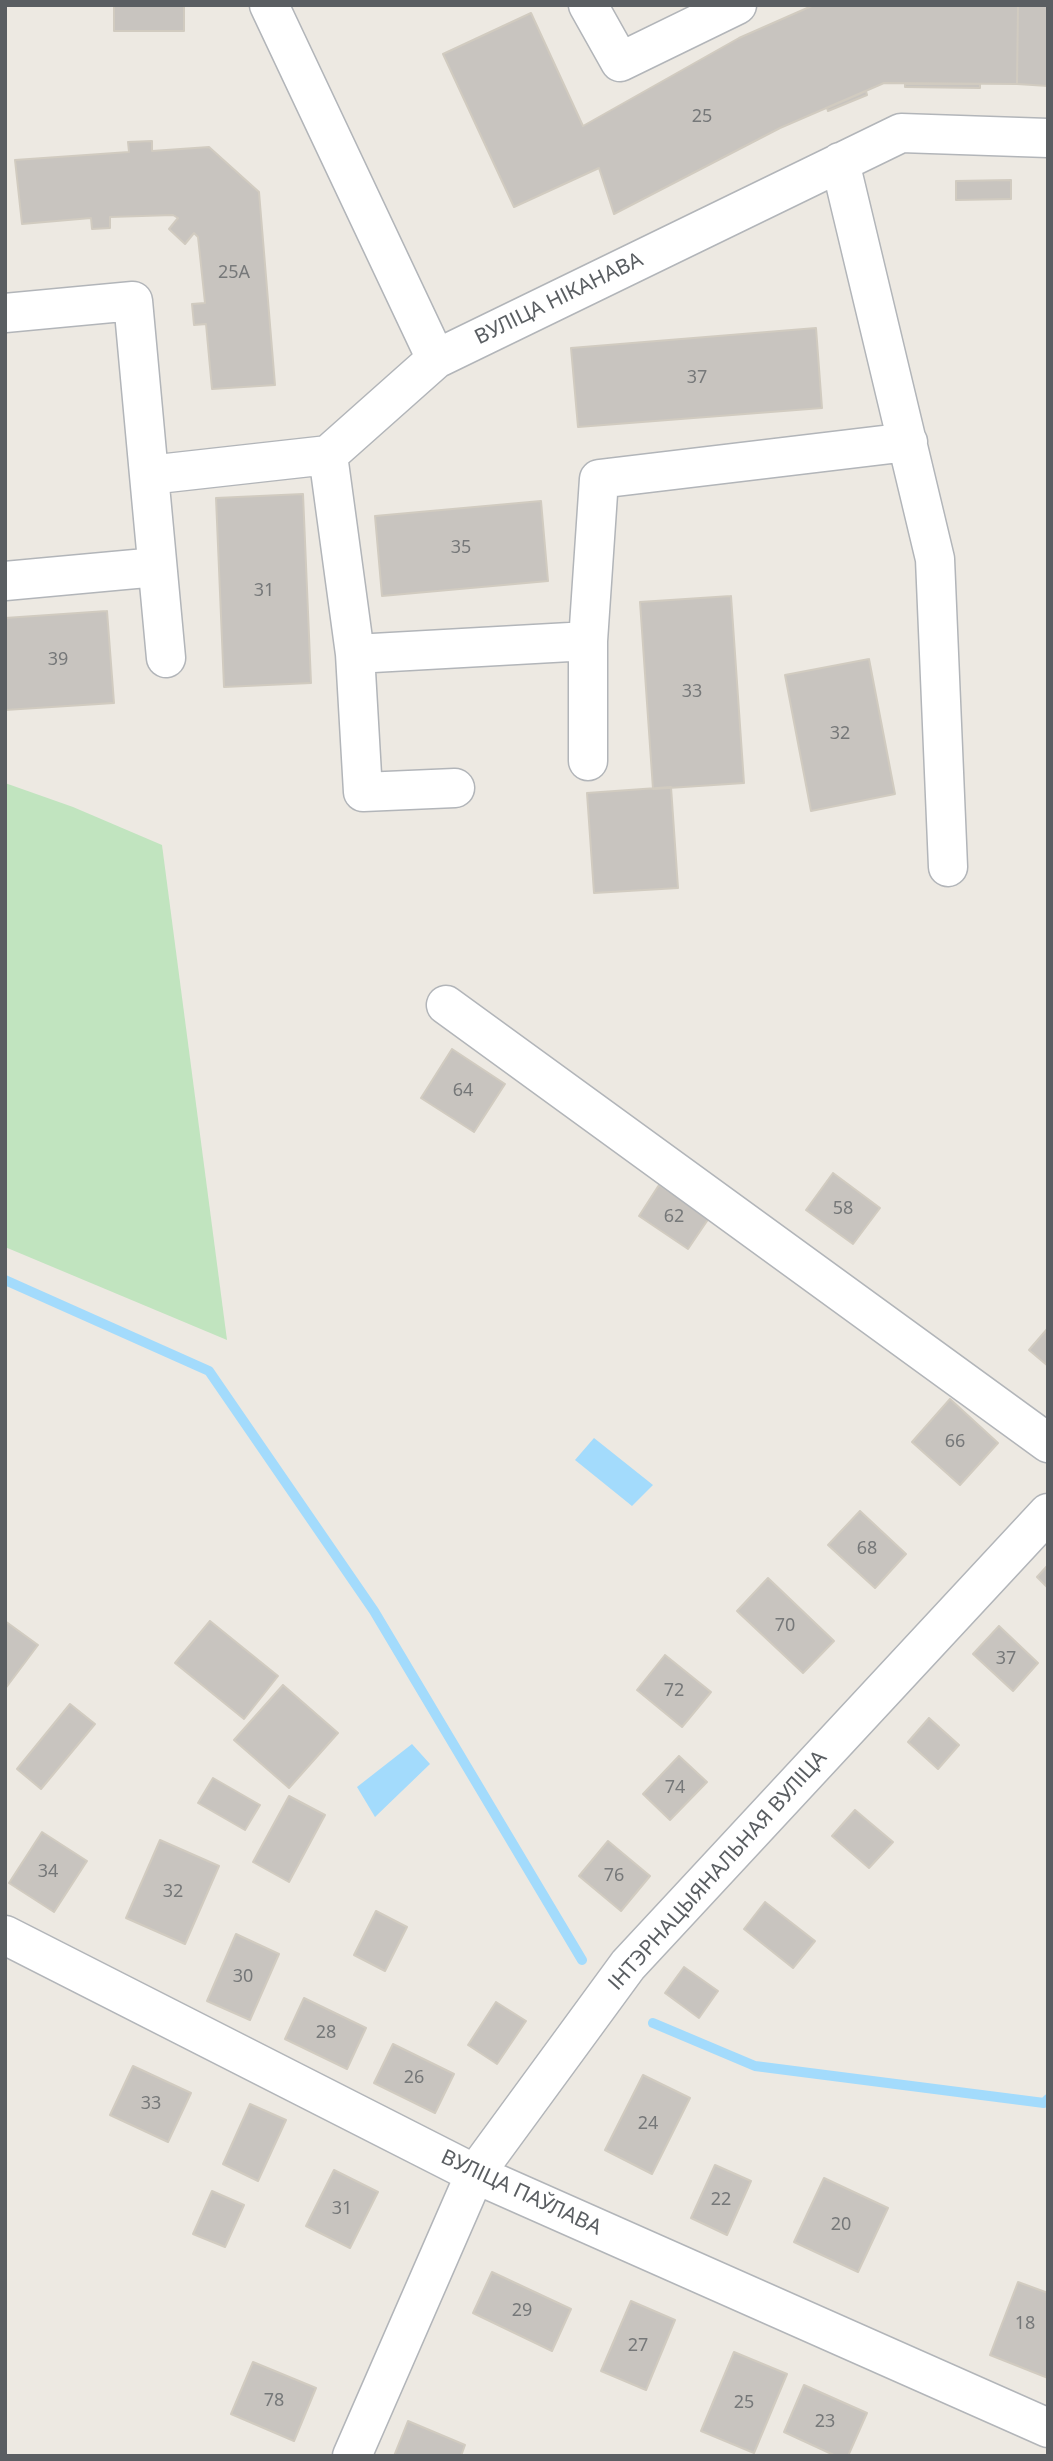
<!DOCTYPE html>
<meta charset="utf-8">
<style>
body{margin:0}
#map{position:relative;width:1053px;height:2461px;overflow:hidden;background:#ede9e2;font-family:"Noto Sans",sans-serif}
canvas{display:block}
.frame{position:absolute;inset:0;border:7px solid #5a5e62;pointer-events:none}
</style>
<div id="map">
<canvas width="1053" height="2461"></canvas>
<div class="frame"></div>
</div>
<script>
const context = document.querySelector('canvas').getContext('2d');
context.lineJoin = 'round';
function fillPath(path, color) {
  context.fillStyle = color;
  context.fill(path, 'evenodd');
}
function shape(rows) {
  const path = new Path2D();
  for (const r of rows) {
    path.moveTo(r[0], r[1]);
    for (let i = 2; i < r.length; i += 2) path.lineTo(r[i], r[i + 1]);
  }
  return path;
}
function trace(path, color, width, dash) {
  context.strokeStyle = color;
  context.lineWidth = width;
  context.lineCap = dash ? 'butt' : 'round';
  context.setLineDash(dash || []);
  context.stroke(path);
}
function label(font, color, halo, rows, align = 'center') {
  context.font = font + ' "Noto Sans",sans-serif';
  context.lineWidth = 6;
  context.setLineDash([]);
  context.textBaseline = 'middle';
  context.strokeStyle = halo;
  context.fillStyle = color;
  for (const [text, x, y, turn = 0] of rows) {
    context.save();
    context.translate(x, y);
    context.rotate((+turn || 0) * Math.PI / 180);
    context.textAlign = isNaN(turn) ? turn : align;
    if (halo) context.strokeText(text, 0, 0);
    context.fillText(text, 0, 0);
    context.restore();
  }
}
fillPath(shape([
 [5,783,73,807,162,845,227,1340,5,1247]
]), '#c1e4bf');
fillPath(shape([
 [594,1438,653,1485,632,1506,575,1460],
 [412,1744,430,1764,375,1817,357,1787]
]), '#a3dbfc');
trace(shape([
 [5,1280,209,1371,374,1611,582,1960],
 [653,2023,755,2066,1044,2103,1048,2099]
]), '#a3dbfc', 10);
const building = shape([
 [114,5,184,5,184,31,114,31,114,5],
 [814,5,1018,5,1017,84,884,83,780,128,614,214,599,168,514,207,443,54,531,13,583,126,739,38,814,5],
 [1018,5,1048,5,1048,86,1017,84,1018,5],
 [905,84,980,84,980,88,905,87,905,84],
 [866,91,867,95,828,111,827,108,866,91],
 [152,141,152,151,209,147,259,192,275,385,212,389,206,324,194,325,192,304,205,303,198,237,194,233,185,244,169,229,178,218,173,215,110,217,110,228,92,229,91,218,22,224,15,160,129,152,128,142,152,141],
 [1011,180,1011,199,956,200,956,181,1011,180],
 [816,328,822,408,578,427,571,348,816,328],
 [303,494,311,683,224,687,216,498,303,494],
 [541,501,548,581,382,596,375,516,541,501],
 [731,596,744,783,653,789,640,602,731,596],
 [107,611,114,703,5,710,5,618,107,611],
 [869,659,895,794,811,811,785,675,869,659],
 [671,787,678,888,594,893,587,793,671,787],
 [452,1049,505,1084,474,1132,421,1098,452,1049],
 [833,1173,880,1208,853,1244,806,1210,833,1173],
 [659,1185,709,1218,688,1249,639,1216,659,1185],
 [1048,1328,1048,1366,1029,1350,1048,1328],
 [950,1399,998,1443,960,1485,912,1442,950,1399],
 [860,1511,906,1554,875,1588,828,1545,860,1511],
 [1048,1565,1048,1588,1037,1577,1048,1565],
 [768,1578,834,1641,803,1673,737,1611,768,1578],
 [5,1621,38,1645,5,1689,5,1621],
 [210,1621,278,1676,244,1719,175,1663,210,1621],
 [999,1626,1038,1663,1013,1691,973,1654,999,1626],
 [665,1655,711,1692,682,1727,637,1690,665,1655],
 [283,1685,338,1733,289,1788,234,1740,283,1685],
 [70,1704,95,1724,41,1789,17,1769,70,1704],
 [929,1718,959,1745,938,1769,908,1742,929,1718],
 [679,1756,707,1782,670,1820,643,1794,679,1756],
 [213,1778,260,1805,245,1830,198,1803,213,1778],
 [289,1796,325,1815,289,1882,253,1862,289,1796],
 [855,1810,893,1842,869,1868,832,1836,855,1810],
 [42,1832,87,1861,54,1912,9,1883,42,1832],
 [160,1840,219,1866,185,1944,126,1918,160,1840],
 [608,1841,650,1876,621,1911,579,1876,608,1841],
 [765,1902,815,1941,793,1968,744,1929,765,1902],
 [376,1911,407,1927,385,1971,354,1955,376,1911],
 [236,1934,279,1954,250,2020,207,2001,236,1934],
 [684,1967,718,1991,699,2018,665,1993,684,1967],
 [304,1998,366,2028,347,2069,285,2039,304,1998],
 [496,2002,526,2021,497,2064,468,2045,496,2002],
 [393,2044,454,2074,435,2113,374,2083,393,2044],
 [133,2066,191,2093,168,2142,110,2115,133,2066],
 [643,2075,690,2098,652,2174,605,2150,643,2075],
 [250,2104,286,2120,258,2181,223,2164,250,2104],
 [715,2165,751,2181,727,2235,691,2218,715,2165],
 [334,2170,378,2192,350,2248,306,2226,334,2170],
 [824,2178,888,2208,858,2272,794,2242,824,2178],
 [212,2191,244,2205,225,2247,193,2234,212,2191],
 [492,2272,571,2309,552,2351,473,2313,492,2272],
 [1018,2282,1048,2293,1048,2378,990,2355,1018,2282],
 [631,2301,675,2320,646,2390,601,2371,631,2301],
 [734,2352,787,2374,754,2453,701,2431,734,2352],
 [253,2362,316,2388,294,2441,231,2414,253,2362],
 [804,2385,867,2413,848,2456,836,2456,784,2432,804,2385],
 [408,2421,465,2445,461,2456,394,2456,408,2421]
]);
fillPath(building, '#c8c4bf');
trace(building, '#d1cbc0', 2);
const minor = shape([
 [269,5,436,359,901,133,1048,138],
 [588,5,620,62,737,5],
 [840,162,935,559,948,867],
 [5,313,133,301,149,475,328,455],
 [436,359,328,455,355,654,588,641,599,479,908,442],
 [149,475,166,658],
 [5,581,157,567],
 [588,641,588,761],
 [355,654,363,792,455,788],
 [446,1005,1048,1443],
 [5,1935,475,2174,1048,2428],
 [352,2456,475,2174,628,1965,1048,1513]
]);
trace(minor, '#b2b5b9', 41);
trace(minor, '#fff', 38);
label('18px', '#767879', null, [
 ["25",702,117],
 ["25А",234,273],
 ["37",697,378],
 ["35",461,548],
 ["31",264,591],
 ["39",58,660],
 ["33",692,692],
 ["32",840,734],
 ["64",463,1091],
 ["58",843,1209],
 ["62",674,1217],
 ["66",955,1442],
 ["68",867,1549],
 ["70",785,1626],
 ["37",1006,1659],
 ["72",674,1691],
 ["74",675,1788],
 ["34",48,1872],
 ["76",614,1876],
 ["32",173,1892],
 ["30",243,1977],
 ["28",326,2033],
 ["26",414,2078],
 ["33",151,2104],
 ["24",648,2124],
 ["22",721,2200],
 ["31",342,2209],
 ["20",841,2225],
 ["29",522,2311],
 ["18",1025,2324],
 ["27",638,2346],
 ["78",274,2401],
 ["25",744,2403],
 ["23",825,2422]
]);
label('21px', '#5a5e62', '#fff', [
 ["ВУЛІЦА НІКАНАВА",559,299,-26],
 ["ІНТЭРНАЦЫЯНАЛЬНАЯ ВУЛІЦА",718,1871,-48],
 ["ВУЛІЦА ПАЎЛАВА",521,2193,25]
]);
</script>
